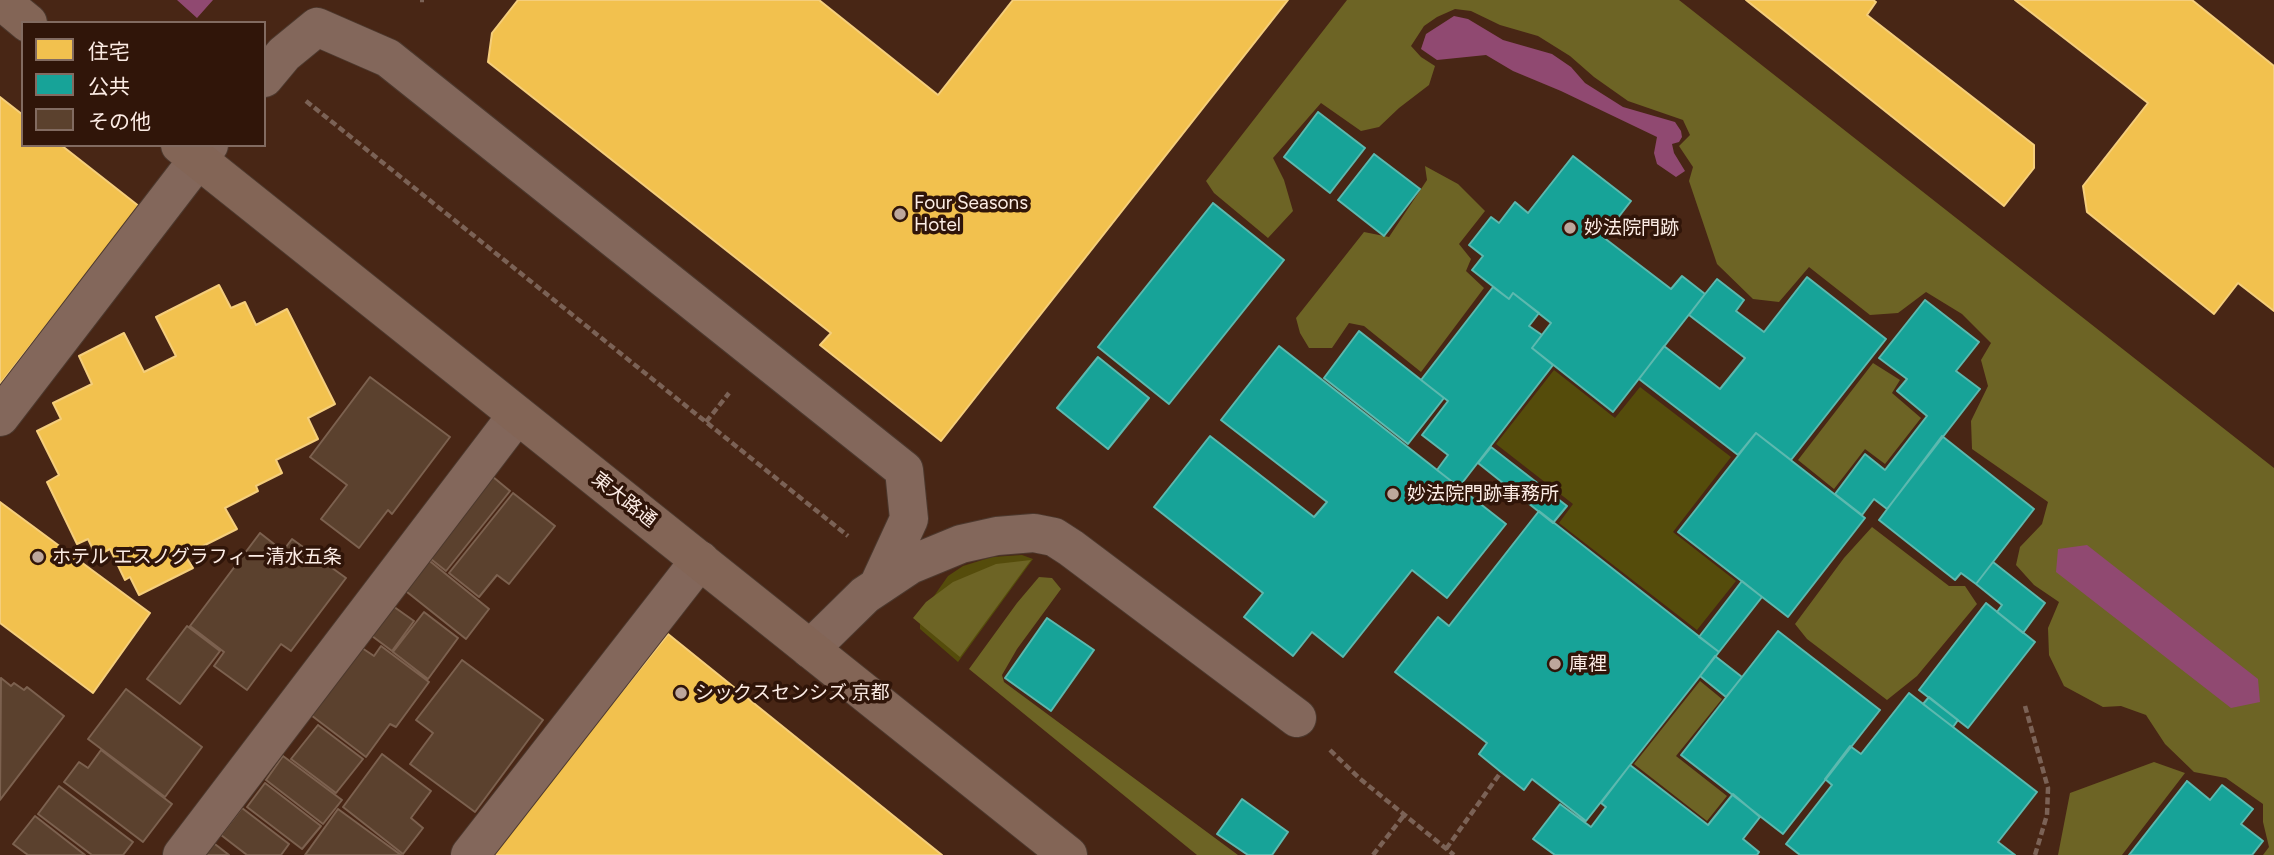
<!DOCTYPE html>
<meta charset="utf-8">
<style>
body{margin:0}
#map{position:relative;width:2274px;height:855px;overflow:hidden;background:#482615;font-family:Figtree,"Noto Sans JP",sans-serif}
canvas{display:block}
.legend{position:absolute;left:21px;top:21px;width:245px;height:126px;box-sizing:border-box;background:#301509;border:2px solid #826b61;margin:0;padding:9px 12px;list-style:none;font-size:21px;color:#fcece5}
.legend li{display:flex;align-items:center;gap:14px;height:35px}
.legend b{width:35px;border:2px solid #826b61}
</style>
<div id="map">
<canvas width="2274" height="855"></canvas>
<ul class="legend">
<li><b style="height:19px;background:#f2c14e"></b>住宅</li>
<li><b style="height:19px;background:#17a398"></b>公共</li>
<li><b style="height:19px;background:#5b412e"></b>その他</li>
</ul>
</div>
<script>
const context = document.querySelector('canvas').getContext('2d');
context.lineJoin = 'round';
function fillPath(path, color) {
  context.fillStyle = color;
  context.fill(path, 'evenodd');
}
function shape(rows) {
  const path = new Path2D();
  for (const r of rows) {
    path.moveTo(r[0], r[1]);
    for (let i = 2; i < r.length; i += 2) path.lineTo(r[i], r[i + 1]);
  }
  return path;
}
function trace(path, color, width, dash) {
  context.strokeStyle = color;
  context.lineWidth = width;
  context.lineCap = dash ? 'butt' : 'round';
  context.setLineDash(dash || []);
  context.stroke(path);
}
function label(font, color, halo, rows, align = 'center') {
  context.font = font + ' Figtree,"Noto Sans JP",sans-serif';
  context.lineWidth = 7;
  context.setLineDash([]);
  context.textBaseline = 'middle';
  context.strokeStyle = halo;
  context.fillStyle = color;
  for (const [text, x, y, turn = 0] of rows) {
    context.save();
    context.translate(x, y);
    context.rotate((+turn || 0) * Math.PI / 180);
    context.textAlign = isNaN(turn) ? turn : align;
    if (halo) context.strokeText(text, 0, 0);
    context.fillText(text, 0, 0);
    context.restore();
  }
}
fillPath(shape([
 [1554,370,1615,418,1640,387,1731,457,1673,532,1736,581,1697,630,1559,523,1573,504,1496,444],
 [1022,555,1033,559,958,662,920,629,920,616,948,576,963,566,992,557]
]), '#554c0b');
fillPath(shape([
 [1347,0,1679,0,2274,468,2274,855,2263,855,2269,847,2263,822,2263,804,2226,778,2194,772,2165,744,2146,715,2121,706,2103,707,2064,686,2049,655,2048,628,2059,602,2034,585,2016,565,2020,547,2042,524,2048,502,1972,449,1971,421,1988,386,1981,360,1991,343,1962,314,1926,292,1898,313,1870,315,1809,267,1779,302,1753,299,1717,264,1689,181,1693,167,1679,146,1690,135,1683,120,1628,101,1594,77,1570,56,1538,36,1500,25,1471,11,1455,9,1437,17,1424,26,1411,46,1421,57,1435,66,1429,85,1399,108,1379,127,1361,131,1321,103,1273,158,1284,180,1293,211,1268,238,1214,193,1206,181],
 [1425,166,1458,184,1485,211,1459,244,1471,259,1466,271,1484,288,1421,372,1364,326,1349,323,1332,348,1309,348,1300,333,1296,318,1364,232,1389,237,1427,180],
 [1873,363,1900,380,1892,393,1921,418,1885,464,1865,449,1834,489,1798,460],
 [1872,527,1949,586,1965,586,1977,604,1917,676,1887,700,1807,639,1795,624,1844,558],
 [1031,560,960,657,913,618,926,602,953,582,996,564],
 [1039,577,1052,578,1061,589,1017,649,1002,675,1004,682,1238,855,1197,855,969,669,1017,603],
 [1700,681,1722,699,1676,756,1727,796,1707,821,1634,764],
 [2154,762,2185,773,2122,855,2058,855,2070,793]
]), '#6d6425');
fillPath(shape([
 [177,0,213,0,197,18],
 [1454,16,1468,19,1503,40,1552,54,1571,67,1585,83,1623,107,1675,122,1681,131,1682,137,1679,142,1672,144,1674,153,1685,171,1676,177,1657,164,1654,153,1657,137,1561,91,1513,71,1486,55,1437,60,1421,49,1426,34],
 [2087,545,2258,679,2260,702,2231,708,2056,572,2058,549]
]), '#904971');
const homes = shape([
 [518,0,819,0,938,95,1013,0,1288,0,941,441,820,345,831,333,488,62,492,33,518,0],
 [1746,0,1873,0,1876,2,1867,15,2034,145,2034,168,2004,206,1746,0],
 [2015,0,2192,0,2274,66,2274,311,2238,283,2214,314,2087,212,2083,186,2148,103,2015,0],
 [0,97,23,115,23,145,61,145,140,207,0,384,0,97],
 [219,285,231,308,245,302,256,325,287,309,335,404,308,418,318,439,276,460,282,473,256,486,258,491,225,508,237,529,185,555,193,568,139,595,130,577,125,580,110,549,96,556,88,539,77,544,47,482,59,475,37,431,61,419,53,403,92,384,79,356,124,333,144,372,176,356,156,317,219,285],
 [0,502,150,613,93,693,0,623,0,502],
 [668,634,942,855,490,855,668,634]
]);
fillPath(homes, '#f2c14e');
trace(homes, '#f5ce7b', 2);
const public = shape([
 [1318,112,1365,148,1330,193,1284,157,1318,112],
 [1374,154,1420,189,1384,236,1338,200,1374,154],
 [1573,156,1631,201,1603,237,1671,289,1682,276,1705,294,1613,412,1532,348,1551,323,1513,293,1509,299,1472,270,1483,256,1469,245,1491,217,1499,223,1515,202,1528,213,1573,156],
 [1213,203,1284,260,1169,404,1098,347,1213,203],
 [1807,277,1886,339,1791,460,1756,433,1738,455,1639,379,1664,346,1720,389,1745,358,1689,315,1705,294,1717,279,1744,300,1736,311,1764,332,1807,277],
 [1493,287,1509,299,1513,293,1539,313,1529,326,1542,335,1532,348,1553,365,1459,487,1437,470,1448,455,1422,435,1448,401,1421,380,1493,287],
 [1925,300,1979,342,1956,371,1980,389,1887,509,1874,499,1862,515,1835,494,1865,454,1885,470,1927,416,1897,391,1907,379,1879,358,1925,300],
 [1359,331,1444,398,1408,444,1324,378,1359,331],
 [1279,346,1506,524,1447,598,1412,570,1343,657,1312,632,1293,656,1244,617,1263,593,1154,507,1210,436,1314,517,1327,502,1221,420,1279,346],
 [1098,357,1149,398,1108,449,1057,408,1098,357],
 [1756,433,1865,518,1788,617,1678,532,1756,433],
 [1942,436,2034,509,1976,584,1961,573,1955,580,1879,520,1942,436],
 [1491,447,1567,506,1553,523,1478,463,1491,447],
 [1539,511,1719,652,1586,821,1532,779,1524,790,1501,772,1479,754,1487,743,1395,672,1438,617,1449,626,1539,511],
 [1993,562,2045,603,2023,633,1997,612,2002,605,1976,584,1993,562],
 [1742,581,1762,597,1719,652,1699,637,1742,581],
 [1986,603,2035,642,1968,728,1919,690,1986,603],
 [1047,618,1094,650,1051,711,1005,678,1047,618],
 [1778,631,1880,710,1783,834,1681,755,1778,631],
 [1715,656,1742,677,1726,697,1700,676,1715,656],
 [1909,693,2037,792,1998,842,2015,855,1800,855,1786,844,1832,785,1825,779,1850,746,1861,754,1909,693],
 [1929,697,1958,720,1953,727,1923,704,1929,697],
 [1630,765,1708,825,1733,794,1760,817,1743,839,1759,852,1757,855,1555,855,1533,839,1560,804,1591,827,1606,807,1601,803,1630,765],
 [2187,781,2210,800,2222,785,2253,809,2241,824,2263,841,2252,855,2129,855,2187,781],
 [1242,799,1288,832,1272,855,1248,855,1217,834,1242,799]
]);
fillPath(public, '#17a398');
trace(public, '#5cb9af', 2);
const building = shape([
 [370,377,450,437,392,514,388,510,359,548,321,519,347,485,310,457,370,377],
 [487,472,510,491,446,571,422,552,487,472],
 [513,493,555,526,509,584,497,575,479,597,449,573,513,493],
 [260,533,283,551,292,539,346,578,291,651,281,644,247,690,214,666,224,652,190,626,260,533],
 [426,558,489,609,466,639,402,588,426,558],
 [390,604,414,621,392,651,368,633,390,604],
 [424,612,458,638,428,679,393,652,424,612],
 [187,626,220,651,180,704,147,679,187,626],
 [359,646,374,656,381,646,429,682,396,727,390,724,366,757,303,709,359,646],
 [462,660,543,720,475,812,410,764,433,733,416,720,462,660],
 [1,678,11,686,14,683,24,690,27,687,64,716,0,800,1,678],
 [126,689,202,747,165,797,88,739,126,689],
 [318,725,363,759,336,793,291,759,318,725],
 [101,750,172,804,143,842,64,782,79,762,88,768,101,750],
 [382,754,431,791,411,818,423,828,403,854,343,807,382,754],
 [283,756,342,800,323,824,266,780,283,756],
 [265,783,321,826,302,849,247,807,265,783],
 [59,786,133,842,123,855,92,855,38,814,59,786],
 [242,808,289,844,281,855,247,855,221,835,242,808],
 [338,809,401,855,305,855,338,809],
 [35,816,85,855,28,855,13,844,35,816],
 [211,841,229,855,201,855,211,841]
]);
fillPath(building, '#5b412e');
trace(building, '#7c614f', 2);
const minor = shape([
 [264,78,284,54,317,27,388,58,904,470,909,519,879,584],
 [0,417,209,145],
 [810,649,865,595,910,565,961,544,997,536,1034,533,1054,537,1071,548,1297,718],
 [182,855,517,415],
 [470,855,700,560]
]);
const major = shape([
 [0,0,28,23],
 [180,145,1068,855]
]);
trace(minor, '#4c382d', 40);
trace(major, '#4c382d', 40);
trace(shape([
 [420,0,424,0],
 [306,101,848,536],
 [706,422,729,393],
 [2025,706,2048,788,2047,815,2035,855],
 [1330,750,1359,778,1454,855],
 [1446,849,1501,772],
 [1373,855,1405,814]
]), '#7b6256', 4.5, [7, 3.5]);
trace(minor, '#83675b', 38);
trace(major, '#836556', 38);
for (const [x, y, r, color] of [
 [900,214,7,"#bda79c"],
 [1570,228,7,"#bda79c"],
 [1393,494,7,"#bda79c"],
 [38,557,7,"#bda79c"],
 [1555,664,7,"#bda79c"],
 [681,693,7,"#bda79c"]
]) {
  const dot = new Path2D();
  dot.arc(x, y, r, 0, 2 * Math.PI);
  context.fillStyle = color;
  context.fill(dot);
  trace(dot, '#301509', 2.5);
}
label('19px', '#fcece5', '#301509', [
 ["Four Seasons",914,203],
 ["Hotel",914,225],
 ["妙法院門跡",1584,228],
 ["妙法院門跡事務所",1407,494],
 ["ホテル エスノグラフィー清水五条",52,557],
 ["庫裡",1569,664],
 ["シックスセンシズ 京都",695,693]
], 'left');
label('19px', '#fcece5', '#301509', [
 ["東大路通",624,500,38]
]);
</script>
